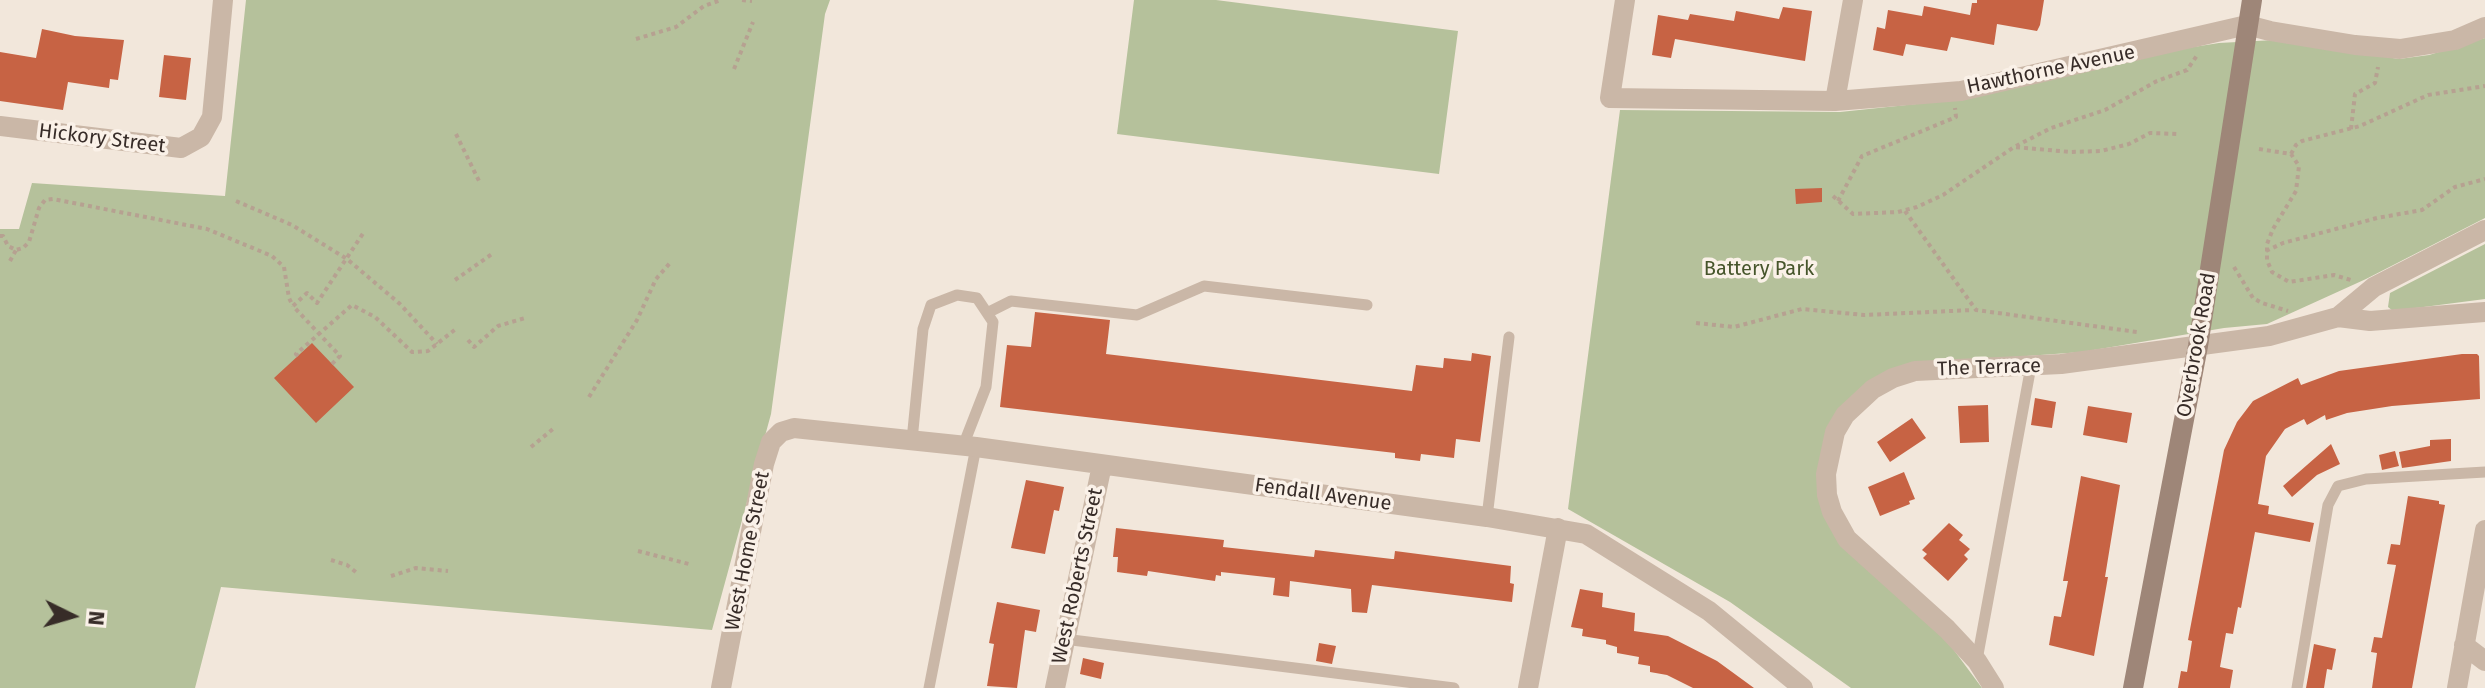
<!DOCTYPE html>
<style>
body{margin:0}
#map{position:relative;width:2485px;height:688px;overflow:hidden;background:#f2e7db;font-family:"Fira Sans",sans-serif}
canvas{display:block}
.north{position:absolute;left:32px;top:576px;width:80px;height:80px;-webkit-text-stroke:6px #faf1e8;paint-order:stroke;rotate:95deg;font-size:22px;font-weight:700;line-height:32px;text-align:center;color:#372c28}
.north::after{content:'';display:block;margin:auto;width:28px;height:36px;background:#372c28;clip-path:polygon(50% 0,100% 100%,50% 72%,0 100%)}
</style>
<div id="map">
<canvas width="2485" height="688"></canvas>
<div class="north">N</div>
</div>
<script>
const context = document.querySelector('canvas').getContext('2d');
context.lineJoin = 'round';
function fillPath(path, color) {
  context.fillStyle = color;
  context.fill(path, 'evenodd');
}
function shape(rows) {
  const path = new Path2D();
  for (const r of rows) {
    path.moveTo(r[0], r[1]);
    for (let i = 2; i < r.length; i += 2) path.lineTo(r[i], r[i + 1]);
  }
  return path;
}
function trace(path, color, width, dash) {
  context.strokeStyle = color;
  context.lineWidth = width;
  context.lineCap = dash ? 'butt' : 'round';
  context.setLineDash(dash || []);
  context.stroke(path);
}
function label(font, color, halo, rows, align = 'center') {
  context.font = font + ' "Fira Sans",sans-serif';
  context.lineWidth = 7;
  context.setLineDash([]);
  context.textBaseline = 'middle';
  context.strokeStyle = halo;
  context.fillStyle = color;
  for (const [text, x, y, turn = 0] of rows) {
    context.save();
    context.translate(x, y);
    context.rotate((+turn || 0) * Math.PI / 180);
    context.textAlign = isNaN(turn) ? turn : align;
    if (halo) context.strokeText(text, 0, 0);
    context.fillText(text, 0, 0);
    context.restore();
  }
}
fillPath(shape([
 [246,0,830,0,825,14,771,414,712,630,221,587,195,688,0,688,0,229,19,229,32,183,225,196],
 [1134,0,1216,0,1458,31,1439,174,1117,134],
 [2485,38,2485,218,2366,279,2267,324,2224,328,2082,352,1916,364,1846,403,1821,503,1942,634,1982,688,1851,688,1730,602,1568,509,1620,110,1840,112,1964,99,2187,48,2219,43,2275,40,2399,59,2429,55],
 [2485,244,2485,299,2393,311,2388,307,2390,293]
]), '#b5c19b');
fillPath(shape([
 [1977,0,2044,0,2040,25,2037,31,1997,24,1994,45,1951,37,1947,51,1906,44,1903,56,1873,50,1877,27,1885,29,1888,10,1922,16,1924,6,1970,15,1972,3,1977,3],
 [1783,7,1812,11,1805,61,1675,39,1671,58,1652,55,1658,15,1688,20,1690,14,1734,21,1736,11,1779,19],
 [42,29,75,36,124,40,118,80,110,79,109,88,68,82,63,110,0,101,0,52,36,58],
 [164,55,191,58,186,100,159,97],
 [1822,188,1822,202,1796,204,1795,189],
 [1035,312,1110,320,1106,354,1412,391,1416,365,1443,368,1444,358,1471,361,1472,353,1491,356,1480,442,1456,439,1454,458,1421,454,1420,461,1395,458,1395,453,1000,407,1007,345,1031,347],
 [312,343,354,387,316,423,274,378],
 [2462,354,2477,354,2479,356,2480,399,2392,406,2347,413,2326,420,2325,415,2307,425,2304,419,2285,429,2266,456,2258,504,2269,506,2268,514,2314,523,2310,542,2255,532,2241,608,2238,607,2233,634,2226,633,2220,667,2233,670,2230,688,2178,688,2181,671,2187,672,2192,641,2188,640,2224,450,2237,422,2253,401,2298,378,2301,385,2339,371],
 [2035,398,2056,402,2052,428,2031,425],
 [1988,405,1989,442,1960,443,1958,406],
 [2088,406,2132,413,2127,443,2083,435],
 [1912,418,1926,438,1890,462,1877,442],
 [2451,439,2451,461,2402,468,2399,452,2430,446,2430,440],
 [2331,444,2340,464,2317,475,2292,497,2283,486],
 [2395,451,2399,466,2382,470,2379,455],
 [1904,472,1915,499,1909,501,1910,504,1880,516,1868,487],
 [2081,476,2120,485,2105,577,2108,577,2094,656,2049,645,2054,616,2061,617,2068,581,2063,581],
 [1026,480,1064,487,1059,511,1054,510,1045,554,1011,548],
 [2408,496,2439,501,2439,504,2445,505,2412,688,2372,688,2377,653,2371,652,2374,637,2382,638,2396,565,2387,564,2391,544,2400,545],
 [1949,523,1963,535,1959,540,1970,549,1964,555,1968,559,1948,581,1923,558,1927,554,1922,550],
 [1116,528,1224,540,1223,547,1314,557,1315,550,1392,559,1394,559,1395,551,1511,566,1510,583,1514,584,1512,602,1372,585,1367,613,1352,612,1351,589,1290,581,1289,597,1273,595,1275,578,1221,572,1221,576,1216,575,1215,581,1148,571,1147,576,1117,572,1118,557,1113,557],
 [1580,589,1603,593,1602,607,1635,613,1634,631,1668,636,1717,661,1754,688,1693,688,1667,675,1650,672,1650,666,1638,664,1639,657,1617,653,1617,647,1606,644,1606,640,1582,636,1583,629,1571,627],
 [997,602,1040,610,1036,632,1025,630,1017,688,987,686,994,644,989,643],
 [1319,643,1336,646,1332,664,1316,661],
 [2314,644,2336,649,2332,670,2327,669,2324,688,2306,688],
 [1083,658,1104,663,1101,679,1080,674]
]), '#c76344');
trace(shape([
 [742,0,752,1],
 [636,39,676,27,704,6,721,0],
 [734,69,753,22],
 [2351,129,2355,94,2375,83,2378,67],
 [456,134,480,183],
 [2016,146,2051,128,2105,110,2157,81,2187,70,2198,54],
 [2259,149,2291,154,2299,166,2296,191,2273,229,2267,244,2267,260,2272,272,2289,282,2334,275,2354,281],
 [2291,154,2296,145,2302,141,2360,126,2428,95,2485,86],
 [1833,196,1853,214,1898,212,1917,207,1943,195,2014,147,2071,152,2101,151,2129,144,2150,133,2179,134],
 [236,201,292,225,347,259,400,304,437,344],
 [1838,201,1862,156,1956,117,1955,108],
 [1905,211,1976,310,2137,332],
 [0,236,3,236,8,246,16,250,23,248,29,242,39,208,45,200,53,199,207,229,272,256,284,267,289,298,293,306],
 [2266,251,2283,243,2377,218,2422,210,2455,187,2485,179],
 [10,261,16,250],
 [2234,267,2253,298,2262,303,2288,311],
 [455,280,492,254],
 [1696,323,1734,327,1802,309,1864,315,1973,310],
 [468,340,474,347,498,326,525,318],
 [298,356,296,354,352,305,375,317,412,352,428,351,457,328],
 [332,364,340,356,293,306,307,293,317,303,364,232],
 [589,397,637,320,656,279,670,263],
 [531,447,553,429],
 [638,551,689,564],
 [331,560,347,565,357,573],
 [391,576,416,568,448,571]
]), '#b6a191', 4, [4, 4]);
trace(shape([
 [987,313,1011,301,1137,315,1204,286,1367,305],
 [912,440,923,329,931,305,957,295,977,298,993,322,986,387,963,446],
 [1487,517,1509,337],
 [1064,639,1454,688],
 [1977,660,2031,366],
 [929,688,976,447],
 [2297,688,2328,505,2338,486,2366,479,2485,472]
]), '#cab7a7', 11);
trace(shape([
 [1625,0,1610,98,1835,101,1961,91,2247,25,2270,31,2355,45,2400,49,2455,40,2485,27],
 [1835,101,1853,0],
 [0,126,181,148,201,137,212,117,223,0],
 [2338,317,2374,287,2485,230],
 [2464,645,2485,661],
 [721,688,764,464,771,442,781,432,794,428,976,447,1487,517,1586,534,1709,611,1803,688],
 [1055,688,1102,465],
 [1528,688,1558,528],
 [1994,688,1977,661,1947,629,1847,539,1832,512,1827,495,1826,474,1835,432,1845,415,1873,389,1893,378,1915,371,2061,364,2269,336,2338,317,2370,321,2485,312],
 [2457,688,2485,530]
]), '#cab7a7', 20);
trace(shape([
 [2133,688,2198,346,2252,0]
]), '#9e8678', 20);
label('20px', '#372c28', '#faf1e8', [
 ["Hawthorne Avenue",2051,70,-12],
 ["Hickory Street",102,139,7],
 ["Overbrook Road",2197,345,-80],
 ["The Terrace",1989,368,-2],
 ["Fendall Avenue",1323,495,8],
 ["West Home Street",748,551,-79],
 ["West Roberts Street",1078,576,-78]
]);
label('20px', '#46552b', '#faf1e8', [
 ["Battery Park",1759,269]
]);
</script>
